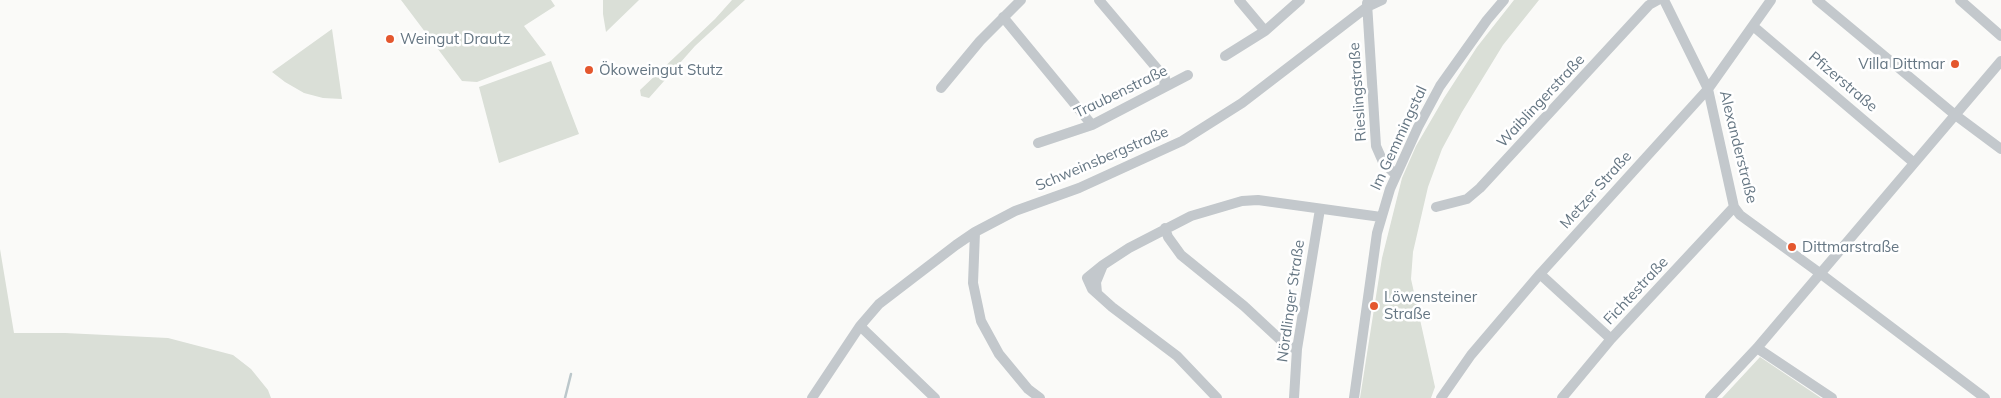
<!DOCTYPE html>
<meta charset="utf-8">
<style>
body{margin:0}
canvas{display:block;background:#fafaf8}
</style>
<canvas width="2001" height="398"></canvas>
<script>
const context = document.querySelector('canvas').getContext('2d');
context.lineJoin = 'round';
function fillPath(path, color) {
  context.fillStyle = color;
  context.fill(path, 'evenodd');
}
function shape(rows) {
  const path = new Path2D();
  for (const r of rows) {
    path.moveTo(r[0], r[1]);
    for (let i = 2; i < r.length; i += 2) path.lineTo(r[i], r[i + 1]);
  }
  return path;
}
function trace(path, color, width, dash) {
  context.strokeStyle = color;
  context.lineWidth = width;
  context.lineCap = dash ? 'butt' : 'round';
  context.setLineDash(dash || []);
  context.stroke(path);
}
function label(font, color, halo, rows, align = 'center') {
  context.font = font + ' Mulish,sans-serif';
  context.lineWidth = 5;
  context.setLineDash([]);
  context.textBaseline = 'middle';
  context.strokeStyle = halo;
  context.fillStyle = color;
  for (const [text, x, y, turn = 0] of rows) {
    context.save();
    context.translate(x, y);
    context.rotate((+turn || 0) * Math.PI / 180);
    context.textAlign = isNaN(turn) ? turn : align;
    if (halo) context.strokeText(text, 0, 0);
    context.fillText(text, 0, 0);
    context.restore();
  }
}
fillPath(shape([
 [401,0,551,0,555,6,524,26,546,55,477,82,462,81],
 [603,0,639,0,606,32,603,14],
 [732,0,745,0,695,46,649,98,641,96,640,90,715,19],
 [1514,0,1539,0,1503,45,1462,112,1442,149,1428,187,1413,252,1411,279,1435,387,1431,398,1360,398,1382,258,1402,178,1416,146,1444,98,1477,47],
 [332,29,342,99,323,98,304,93,285,82,272,72],
 [551,61,579,134,499,163,479,87],
 [0,249,14,333,65,333,168,338,233,355,251,369,268,390,271,398,0,398],
 [1760,357,1821,398,1722,398]
]), '#dadfd7');
trace(shape([
 [565,398,571,374]
]), '#bbc7cb', 2.5);
trace(shape([
 [1099,0,1165,78,1164,86],
 [1239,0,1265,31],
 [1664,0,1708,89,1734,207,1740,215,1821,274,1985,398],
 [1817,0,1954,114,2001,149],
 [1960,0,2001,36],
 [1367,3,1376,146,1383,162,1395,174],
 [1003,17,1092,125],
 [1753,26,1913,162],
 [1225,56,1265,31,1300,0],
 [941,88,980,41,1021,0],
 [1038,143,1092,125,1188,75],
 [1436,207,1467,199,1480,188,1649,5,1658,0],
 [1165,228,1168,237,1181,255,1244,306,1287,346,1297,349],
 [975,232,973,283,981,321,999,354,1028,389,1040,398],
 [1103,265,1129,248,1191,216,1242,201,1258,200,1381,217],
 [1540,274,1611,339],
 [1097,293,1096,282,1103,265,1087,278,1092,289,1112,307,1177,356,1217,398],
 [860,326,935,398],
 [1757,348,1832,398],
 [812,398,860,326,879,304,956,245,975,232,1015,211,1079,188,1182,141,1242,103,1367,7,1382,0],
 [1294,398,1297,349,1320,209],
 [1354,398,1377,233,1390,189,1418,127,1440,86,1487,20,1504,0],
 [1441,398,1471,355,1540,274,1708,89,1771,0],
 [1562,398,1611,339,1734,207],
 [1710,398,1757,348,2001,61]
]), '#c3c8cc', 10);
for (const [x, y, r, color] of [
 [390,39,5,"#e4572e"],
 [1955,64,5,"#e4572e"],
 [589,70,5,"#e4572e"],
 [1792,247,5,"#e4572e"],
 [1374,306,5,"#e4572e"]
]) {
  const dot = new Path2D();
  dot.arc(x, y, r, 0, 2 * Math.PI);
  context.fillStyle = color;
  context.fill(dot);
  trace(dot, '#fff', 2);
}
label('15px', '#657683', '#fff', [
 ["Weingut Drautz",400,39],
 ["Villa Dittmar",1945,64,"right"],
 ["Ökoweingut Stutz",599,70],
 ["Dittmarstraße",1802,247],
 ["Löwensteiner",1384,297],
 ["Straße",1384,314]
], 'left');
label('15px', '#657683', '#fff', [
 ["Pfizerstraße",1843,82,40],
 ["Traubenstraße",1121,92,-26],
 ["Rieslingstraße",1358,92,-94],
 ["Waiblingerstraße",1541,101,-47],
 ["Im Gemmingstal",1399,138,-65],
 ["Alexanderstraße",1738,147,76],
 ["Schweinsbergstraße",1102,159,-23],
 ["Metzer Straße",1596,190,-48],
 ["Fichtestraße",1636,291,-47],
 ["Nördlinger Straße",1291,301,-82]
]);
</script>
